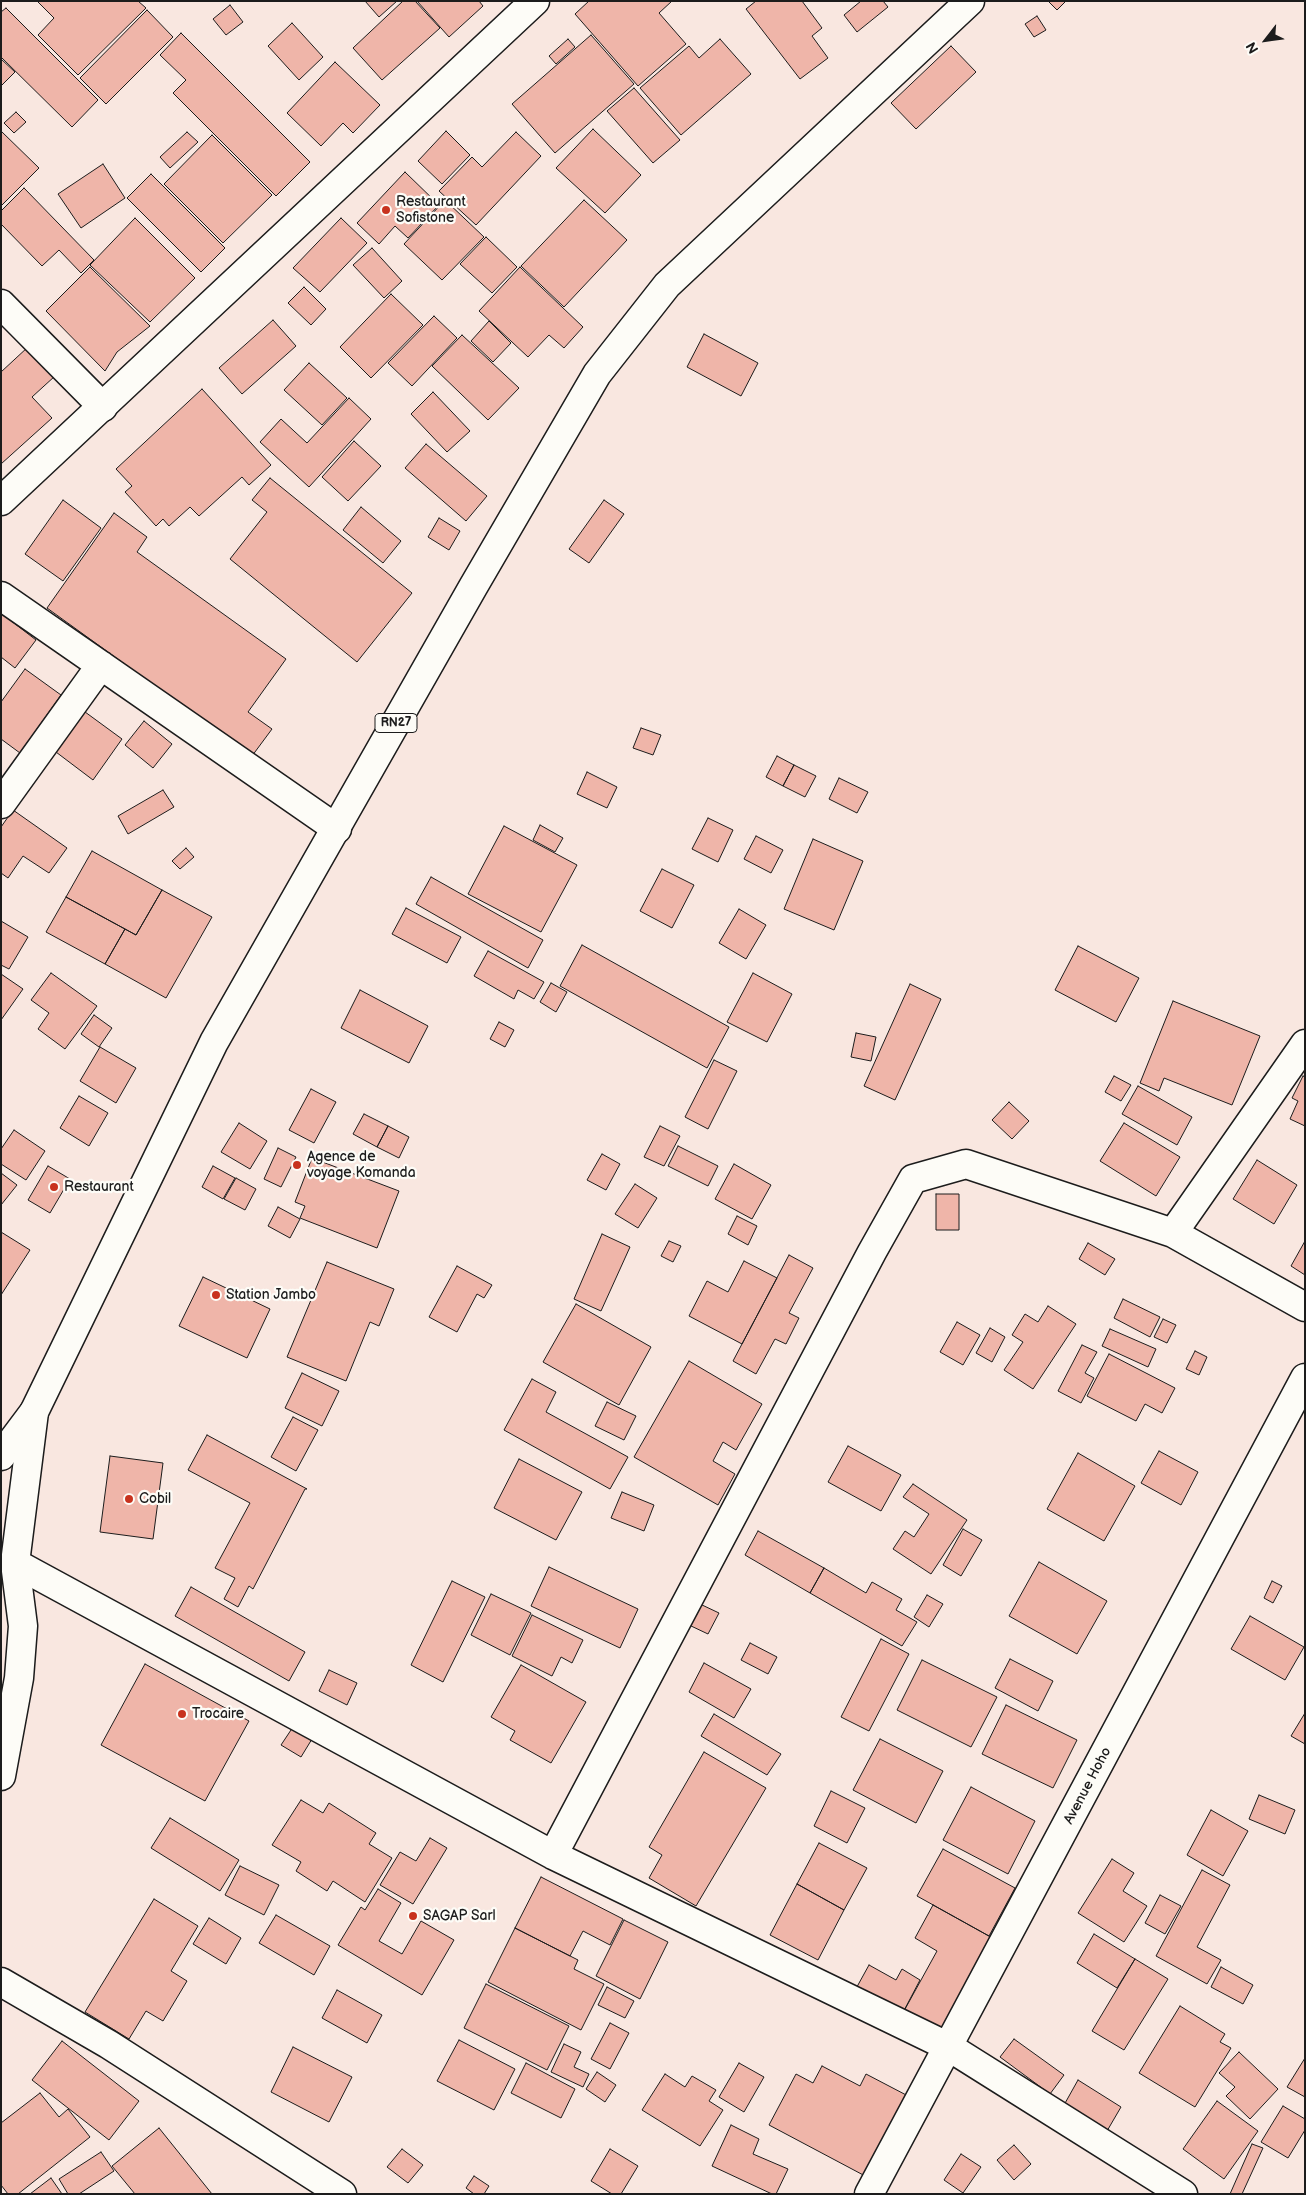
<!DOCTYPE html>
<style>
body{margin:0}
#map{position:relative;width:1306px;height:2195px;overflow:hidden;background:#f9e7e0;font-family:"Balsamiq Sans",sans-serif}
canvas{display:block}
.frame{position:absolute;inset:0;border:2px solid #1c1c1c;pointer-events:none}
.north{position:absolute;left:1241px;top:15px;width:50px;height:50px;-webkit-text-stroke:4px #fdfcf7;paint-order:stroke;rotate:240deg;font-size:14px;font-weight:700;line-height:20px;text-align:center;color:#1c1c1c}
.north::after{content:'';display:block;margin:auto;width:18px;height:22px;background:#1c1c1c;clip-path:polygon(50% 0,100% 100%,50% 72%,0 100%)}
</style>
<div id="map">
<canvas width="1306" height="2195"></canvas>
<div class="frame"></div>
<div class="north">N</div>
</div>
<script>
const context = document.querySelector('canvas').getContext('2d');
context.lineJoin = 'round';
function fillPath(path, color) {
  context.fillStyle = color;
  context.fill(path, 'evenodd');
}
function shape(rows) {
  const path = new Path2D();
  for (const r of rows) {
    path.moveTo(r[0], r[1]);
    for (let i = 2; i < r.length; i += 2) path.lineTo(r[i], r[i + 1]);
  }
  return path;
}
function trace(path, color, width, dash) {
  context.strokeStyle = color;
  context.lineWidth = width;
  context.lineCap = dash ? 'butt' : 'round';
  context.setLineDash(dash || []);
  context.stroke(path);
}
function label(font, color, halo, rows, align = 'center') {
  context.font = font + ' "Balsamiq Sans",sans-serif';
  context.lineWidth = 4.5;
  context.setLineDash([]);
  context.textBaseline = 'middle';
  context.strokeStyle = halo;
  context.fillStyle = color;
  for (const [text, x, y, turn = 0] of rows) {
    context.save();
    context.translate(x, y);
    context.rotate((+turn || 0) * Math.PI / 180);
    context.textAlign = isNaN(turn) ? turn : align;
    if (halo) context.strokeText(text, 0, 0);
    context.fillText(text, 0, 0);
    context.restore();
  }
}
const building = shape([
 [37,1,138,1,146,8,78,75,38,35,54,18,37,1],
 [365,1,397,1,379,17,365,1],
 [403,1,415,1,440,28,382,80,353,48,403,1],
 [417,1,479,1,483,6,449,37,417,1],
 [589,1,672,1,659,13,686,44,638,86,575,14,589,1],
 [756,1,802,1,822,28,812,36,828,58,800,79,746,9,756,1],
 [861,1,883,1,888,7,857,32,844,15,861,1],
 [1048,1,1066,1,1057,10,1048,1],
 [230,5,243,22,226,35,213,19,230,5],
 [6,8,98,100,72,127,1,57,1,12,6,8],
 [147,10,173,37,106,104,80,78,147,10],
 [1037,16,1046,30,1034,37,1025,24,1037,16],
 [292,23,323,57,299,80,268,46,292,23],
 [181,33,310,162,276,196,173,93,186,80,160,55,181,33],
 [591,35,634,84,555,153,512,104,591,35],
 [568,39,575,47,556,64,549,56,568,39],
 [720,39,751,74,681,135,640,88,689,46,699,58,720,39],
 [951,46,976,72,916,129,891,103,951,46],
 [1,59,15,72,1,86,1,59],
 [335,62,380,105,353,133,343,123,321,146,287,113,335,62],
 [634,88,680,140,653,163,607,111,634,88],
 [16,112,26,122,14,133,4,123,16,112],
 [593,129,641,175,605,213,556,168,593,129],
 [1,131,39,168,1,206,1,131],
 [446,131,470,155,442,184,418,161,446,131],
 [187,132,198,142,170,168,160,157,187,132],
 [516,132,541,156,476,225,439,191,472,157,482,167,516,132],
 [212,135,272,195,223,243,164,184,212,135],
 [103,164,125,198,81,228,58,194,103,164],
 [405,172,439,205,408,238,395,226,379,244,357,223,405,172],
 [151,174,225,248,201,272,127,198,151,174],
 [24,188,94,260,81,273,59,250,42,266,1,224,1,211,24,188],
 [445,200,484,237,442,280,404,244,445,200],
 [584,200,627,240,564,307,521,266,584,200],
 [135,218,195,278,150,322,90,265,135,218],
 [341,218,367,243,320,292,293,268,341,218],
 [486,237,517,267,492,293,460,264,486,237],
 [372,248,402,281,384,298,353,265,372,248],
 [90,267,150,326,117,352,105,371,46,311,90,267],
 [520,267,583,327,564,348,549,335,528,357,479,311,520,267],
 [304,287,326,309,311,325,288,303,304,287],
 [391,294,423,325,371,378,340,347,391,294],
 [434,316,457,338,412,386,388,363,434,316],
 [273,320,296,346,242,394,219,368,273,320],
 [489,321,511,343,493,362,471,341,489,321],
 [704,334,758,363,741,396,687,367,704,334],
 [462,335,519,388,488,420,432,366,462,335],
 [28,347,55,376,32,397,52,418,1,464,1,372,28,347],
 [309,363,347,398,322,425,284,390,309,363],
 [202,389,271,465,249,485,242,477,199,516,190,507,169,526,163,519,156,526,125,492,132,486,116,469,202,389],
 [433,392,470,431,447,452,411,414,433,392],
 [349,398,371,419,309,487,260,442,281,419,307,443,349,398],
 [354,441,381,466,348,501,322,477,354,441],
 [426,444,487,496,466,521,405,468,426,444],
 [270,478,412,593,357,662,230,559,267,512,252,500,270,478],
 [63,500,101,528,63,581,25,554,63,500],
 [604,500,624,514,589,563,569,549,604,500],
 [361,507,401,541,383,563,343,530,361,507],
 [114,513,147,537,137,552,286,659,248,712,272,729,252,756,47,608,114,513],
 [439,518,460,531,449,550,428,537,439,518],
 [1,613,36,640,15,668,1,657,1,613],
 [25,669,61,695,20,753,1,739,1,702,25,669],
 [81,709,122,739,93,780,52,749,81,709],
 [144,721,172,744,153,768,125,745,144,721],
 [641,728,661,735,653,755,633,748,641,728],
 [777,756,794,765,783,786,766,777,777,756],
 [794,765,816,776,805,797,783,786,794,765],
 [587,772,617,787,607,808,577,794,587,772],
 [839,778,868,792,857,813,829,799,839,778],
 [163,790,174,807,128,834,118,816,163,790],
 [13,810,67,848,49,873,23,856,8,878,1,873,1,827,13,810],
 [708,818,733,830,718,862,692,849,708,818],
 [540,825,563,838,555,852,533,840,540,825],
 [504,826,577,865,541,932,468,894,504,826],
 [756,836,783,850,771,873,744,859,756,836],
 [813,839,863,861,834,930,784,909,813,839],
 [186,848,194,857,180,869,172,861,186,848],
 [92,851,162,890,136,935,66,897,92,851],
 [662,869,694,885,672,928,640,911,662,869],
 [431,877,543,940,528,968,416,904,431,877],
 [162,890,212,917,166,998,105,964,125,929,136,935,162,890],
 [66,897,125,929,105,964,46,932,66,897],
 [406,908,461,937,447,963,392,934,406,908],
 [739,909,766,925,746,959,719,943,739,909],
 [1,921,28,937,9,969,1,965,1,921],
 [582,945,729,1027,707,1068,560,986,582,945],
 [1078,946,1139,978,1116,1022,1055,990,1078,946],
 [488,951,544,982,534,999,518,990,514,999,474,976,488,951],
 [51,973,97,1006,65,1049,38,1029,49,1013,31,1000,51,973],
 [753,973,792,994,767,1042,727,1022,753,973],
 [1,974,23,989,1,1020,1,974],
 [551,983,567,992,556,1012,540,1002,551,983],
 [910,984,941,999,895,1100,864,1086,910,984],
 [360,990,428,1026,409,1063,341,1028,360,990],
 [1173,1001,1260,1036,1232,1105,1164,1078,1159,1091,1140,1083,1173,1001],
 [94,1015,112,1028,99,1047,81,1034,94,1015],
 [499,1022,514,1030,505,1047,490,1039,499,1022],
 [856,1033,876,1037,871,1061,851,1057,856,1033],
 [100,1047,136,1068,116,1103,80,1081,100,1047],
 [714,1060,737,1071,708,1129,685,1117,714,1060],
 [1114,1076,1131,1085,1121,1101,1105,1092,1114,1076],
 [1303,1076,1305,1077,1305,1126,1290,1119,1298,1101,1292,1098,1303,1076],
 [1138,1086,1192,1117,1177,1145,1122,1114,1138,1086],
 [311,1089,336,1102,314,1143,289,1130,311,1089],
 [79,1096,108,1113,89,1146,60,1128,79,1096],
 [1009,1102,1029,1121,1012,1139,992,1120,1009,1102],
 [364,1114,388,1126,377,1147,353,1134,364,1114],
 [239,1123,267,1141,250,1169,221,1152,239,1123],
 [1124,1123,1180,1157,1156,1196,1100,1161,1124,1123],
 [388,1126,409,1137,399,1158,377,1147,388,1126],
 [660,1126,680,1136,664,1166,644,1157,660,1126],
 [14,1130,45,1151,26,1180,1,1164,1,1149,14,1130],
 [678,1146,718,1166,708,1186,668,1166,678,1146],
 [278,1148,296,1157,281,1187,264,1179,278,1148],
 [602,1154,620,1164,606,1190,587,1180,602,1154],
 [312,1158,399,1191,377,1248,300,1218,305,1206,295,1202,312,1158],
 [1257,1160,1297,1185,1274,1224,1233,1199,1257,1160],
 [734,1164,771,1185,752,1219,715,1199,734,1164],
 [48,1166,70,1179,50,1213,28,1200,48,1166],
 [213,1166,235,1178,223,1199,202,1187,213,1166],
 [1,1173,17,1185,1,1205,1,1173],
 [236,1178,256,1189,245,1210,224,1199,236,1178],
 [635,1184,657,1198,638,1228,615,1214,635,1184],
 [936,1194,959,1194,959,1230,936,1230,936,1194],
 [278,1207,300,1219,290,1238,268,1226,278,1207],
 [737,1216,757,1226,748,1245,728,1234,737,1216],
 [1,1232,30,1250,1,1295,1,1232],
 [602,1234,630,1247,601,1311,574,1299,602,1234],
 [669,1241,681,1246,673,1262,661,1256,669,1241],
 [1305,1241,1305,1275,1291,1266,1305,1241],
 [1088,1243,1115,1259,1105,1275,1079,1259,1088,1243],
 [789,1255,813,1268,789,1313,799,1318,786,1344,775,1339,756,1374,733,1361,789,1255],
 [744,1261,777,1278,742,1344,689,1316,707,1281,728,1292,744,1261],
 [327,1262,394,1289,379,1326,370,1322,346,1381,287,1357,327,1262],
 [457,1266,492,1285,484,1298,477,1294,457,1332,429,1317,457,1266],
 [203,1277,270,1309,247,1358,179,1326,203,1277],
 [1123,1299,1160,1317,1150,1337,1114,1318,1123,1299],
 [576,1304,651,1347,619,1405,543,1362,576,1304],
 [1048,1306,1076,1324,1033,1389,1004,1370,1023,1342,1012,1335,1025,1314,1038,1322,1048,1306],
 [1163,1319,1176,1325,1167,1343,1154,1337,1163,1319],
 [957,1322,980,1335,963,1365,940,1352,957,1322],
 [990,1328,1005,1337,992,1362,976,1353,990,1328],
 [1110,1329,1156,1349,1148,1367,1102,1346,1110,1329],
 [1082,1345,1097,1352,1085,1373,1094,1378,1081,1403,1058,1391,1082,1345],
 [1195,1351,1207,1357,1199,1375,1186,1369,1195,1351],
 [1109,1354,1175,1388,1162,1413,1145,1404,1136,1421,1087,1396,1109,1354],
 [689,1361,762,1404,736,1450,723,1442,713,1461,735,1474,718,1505,634,1457,689,1361],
 [302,1373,339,1391,322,1426,285,1408,302,1373],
 [532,1379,556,1392,546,1412,628,1457,610,1489,504,1430,532,1379],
 [607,1402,636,1416,624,1440,595,1426,607,1402],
 [293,1417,318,1430,296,1471,271,1457,293,1417],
 [207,1435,307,1489,305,1489,253,1589,249,1586,238,1607,224,1599,235,1578,215,1568,250,1503,188,1470,207,1435],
 [848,1446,901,1475,881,1511,828,1482,848,1446],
 [1159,1451,1198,1472,1181,1505,1141,1483,1159,1451],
 [1078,1453,1135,1486,1104,1541,1047,1509,1078,1453],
 [110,1456,163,1463,153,1539,100,1532,110,1456],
 [519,1459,582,1492,556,1540,494,1508,519,1459],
 [913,1484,967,1520,931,1574,893,1549,905,1531,914,1537,929,1514,903,1497,913,1484],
 [622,1492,654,1505,644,1531,611,1518,622,1492],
 [963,1529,982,1540,961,1576,943,1565,963,1529],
 [758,1531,824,1568,810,1593,745,1555,758,1531],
 [1039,1562,1107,1601,1077,1654,1009,1616,1039,1562],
 [549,1567,638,1609,620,1648,531,1606,549,1567],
 [824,1568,866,1593,872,1582,902,1599,896,1610,917,1622,902,1646,810,1593,824,1568],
 [452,1581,485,1597,443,1682,411,1665,452,1581],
 [1272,1581,1282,1586,1273,1603,1264,1598,1272,1581],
 [191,1587,305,1652,289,1681,175,1616,191,1587],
 [491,1594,531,1613,510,1655,471,1635,491,1594],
 [927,1595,943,1604,929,1627,914,1617,927,1595],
 [700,1604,719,1613,708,1634,689,1625,700,1604],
 [532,1615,583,1640,572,1663,561,1657,552,1676,512,1656,532,1615],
 [1250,1616,1304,1647,1285,1680,1231,1649,1250,1616],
 [881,1639,909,1654,869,1731,841,1717,881,1639],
 [750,1643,777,1657,768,1674,741,1660,750,1643],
 [1010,1659,1053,1681,1038,1711,995,1688,1010,1659],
 [922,1660,997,1697,971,1747,897,1710,922,1660],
 [704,1663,751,1689,734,1718,689,1692,704,1663],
 [145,1664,249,1721,205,1801,101,1745,145,1664],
 [521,1665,586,1702,551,1763,510,1740,515,1731,491,1717,521,1665],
 [329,1670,357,1683,347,1705,319,1691,329,1670],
 [1006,1705,1077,1740,1053,1788,982,1754,1006,1705],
 [1305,1713,1305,1744,1291,1736,1305,1713],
 [714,1714,781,1754,767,1775,701,1736,714,1714],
 [293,1727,312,1739,301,1757,281,1745,293,1727],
 [880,1739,943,1771,916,1823,853,1790,880,1739],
 [704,1752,766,1788,696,1906,649,1878,662,1855,649,1847,704,1752],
 [971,1787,1035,1821,1008,1874,943,1840,971,1787],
 [831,1791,865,1808,847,1843,814,1826,831,1791],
 [1259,1795,1295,1810,1285,1834,1249,1819,1259,1795],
 [301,1800,323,1813,329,1803,376,1833,369,1844,392,1858,365,1902,333,1881,327,1891,296,1871,301,1862,272,1845,301,1800],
 [1211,1810,1248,1831,1223,1876,1187,1855,1211,1810],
 [170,1818,239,1860,220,1891,151,1848,170,1818],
 [430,1838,447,1848,413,1904,380,1885,400,1852,416,1861,430,1838],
 [819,1843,867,1868,844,1910,797,1884,819,1843],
 [943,1849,1015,1888,989,1936,917,1896,943,1849],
 [1112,1859,1134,1873,1123,1891,1147,1906,1124,1942,1078,1913,1112,1859],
 [240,1866,279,1885,264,1915,225,1895,240,1866],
 [1202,1870,1230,1885,1197,1947,1221,1960,1207,1984,1156,1956,1202,1870],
 [541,1877,623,1919,610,1945,583,1931,570,1956,515,1928,541,1877],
 [797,1884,844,1910,818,1960,770,1935,797,1884],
 [378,1889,401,1903,379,1941,402,1954,421,1921,454,1940,422,1995,338,1945,361,1907,365,1910,378,1889],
 [1160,1895,1181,1906,1165,1934,1145,1923,1160,1895],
 [154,1899,198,1926,171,1971,187,1981,163,2021,146,2011,129,2039,85,2012,154,1899],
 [933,1905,996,1940,946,2031,899,2020,937,1951,915,1938,933,1905],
 [276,1915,330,1946,314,1975,259,1943,276,1915],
 [209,1918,241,1938,226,1964,193,1944,209,1918],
 [624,1920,668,1942,640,1999,596,1976,624,1920],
 [515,1928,578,1960,574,1969,604,1984,581,2030,488,1982,515,1928],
 [1094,1934,1135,1959,1117,1988,1077,1963,1094,1934],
 [1135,1959,1168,1979,1124,2050,1092,2031,1135,1959],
 [869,1965,896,1980,902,1969,920,1980,899,2020,853,1994,869,1965],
 [1221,1967,1253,1985,1243,2004,1211,1987,1221,1967],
 [486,1984,569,2026,547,2070,464,2028,486,1984],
 [607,1987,634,2001,625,2018,598,2005,607,1987],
 [337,1990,382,2015,367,2043,322,2018,337,1990],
 [1180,2006,1225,2034,1220,2042,1231,2048,1195,2107,1139,2073,1180,2006],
 [610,2023,629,2033,610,2069,591,2059,610,2023],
 [1014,2039,1064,2075,1050,2094,1000,2057,1014,2039],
 [459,2040,515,2069,494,2110,437,2081,459,2040],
 [62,2041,139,2101,109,2140,32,2080,62,2041],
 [564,2044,581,2052,574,2067,589,2074,583,2087,551,2072,564,2044],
 [293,2047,352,2077,329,2122,271,2092,293,2047],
 [1239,2052,1278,2089,1250,2119,1226,2096,1235,2087,1219,2073,1239,2052],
 [1305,2058,1305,2097,1287,2087,1305,2058],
 [526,2063,575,2089,561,2118,511,2093,526,2063],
 [739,2063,764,2077,744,2112,719,2097,739,2063],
 [822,2066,860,2086,866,2074,910,2097,867,2177,769,2125,796,2074,813,2083,822,2066],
 [597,2072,616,2085,605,2102,586,2089,597,2072],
 [665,2074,685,2087,692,2076,716,2090,709,2101,723,2110,700,2146,642,2110,665,2074],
 [1078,2080,1121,2107,1107,2131,1064,2105,1078,2080],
 [40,2093,59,2117,68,2109,90,2137,18,2194,8,2194,1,2185,1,2123,40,2093],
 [1217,2101,1258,2131,1224,2179,1183,2149,1217,2101],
 [1283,2106,1305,2119,1305,2130,1288,2158,1261,2142,1283,2106],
 [731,2125,759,2139,753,2154,788,2169,776,2194,772,2194,712,2166,731,2125],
 [159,2128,212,2194,135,2194,112,2166,159,2128],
 [1252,2144,1263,2148,1242,2194,1230,2194,1252,2144],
 [1014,2145,1031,2164,1014,2180,997,2160,1014,2145],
 [402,2149,423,2165,408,2183,387,2167,402,2149],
 [610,2149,638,2166,621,2194,612,2194,591,2181,610,2149],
 [101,2152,114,2171,79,2194,68,2194,59,2179,101,2152],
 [961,2154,981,2167,963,2193,944,2180,961,2154],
 [474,2176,489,2186,484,2194,474,2194,466,2188,474,2176],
 [51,2178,62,2194,30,2194,51,2178]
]);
fillPath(building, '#efb5a9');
trace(building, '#1c1c1c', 1);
const minor = shape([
 [1,304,103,407],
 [1,596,337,829],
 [1,804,101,665],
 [1173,1233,1305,1044],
 [1,1456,34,1412],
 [15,1563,553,1855,949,2047,1183,2194],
 [553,1855,872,1252,913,1179,966,1164,1173,1233,1305,1307],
 [1,1982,108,2044,342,2194],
 [869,2194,1305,1378]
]);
const tertiary = shape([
 [1,501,535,1]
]);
const primary = shape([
 [1,1776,19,1678,23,1626,15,1563,34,1412,214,1042,473,587,597,374,667,285,970,1]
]);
trace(minor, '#1c1c1c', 31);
trace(tertiary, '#1c1c1c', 31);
trace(primary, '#1c1c1c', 31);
trace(minor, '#fdfcf7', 28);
trace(tertiary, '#fdfcf7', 28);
trace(primary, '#fdfcf7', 28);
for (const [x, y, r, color] of [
 [386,210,5,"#c8321e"],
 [297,1165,5,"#c8321e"],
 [54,1187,5,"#c8321e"],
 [216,1295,5,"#c8321e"],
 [129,1499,5,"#c8321e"],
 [182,1714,5,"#c8321e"],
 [413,1916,5,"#c8321e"]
]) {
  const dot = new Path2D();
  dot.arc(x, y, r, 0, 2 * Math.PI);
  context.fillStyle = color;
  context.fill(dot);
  trace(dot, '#fdfcf7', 2);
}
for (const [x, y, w] of [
 [396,723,42]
]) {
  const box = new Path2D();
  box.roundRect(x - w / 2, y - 9.5, w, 19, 4);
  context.fillStyle = '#fdfcf7';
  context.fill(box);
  trace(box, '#1c1c1c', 1);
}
label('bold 12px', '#1c1c1c', null, [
 ["RN27",396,723]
]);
label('14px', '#1c1c1c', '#fdfcf7', [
 ["Restaurant",396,202],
 ["Sofistone",396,218],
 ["Agence de",307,1157],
 ["voyage Komanda",307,1173],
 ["Restaurant",64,1187],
 ["Station Jambo",226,1295],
 ["Cobil",139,1499],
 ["Trocaire",192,1714],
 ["SAGAP Sarl",423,1916]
], 'left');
label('14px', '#1c1c1c', '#fdfcf7', [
 ["Avenue Hoho",1088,1786,-62]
]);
</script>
